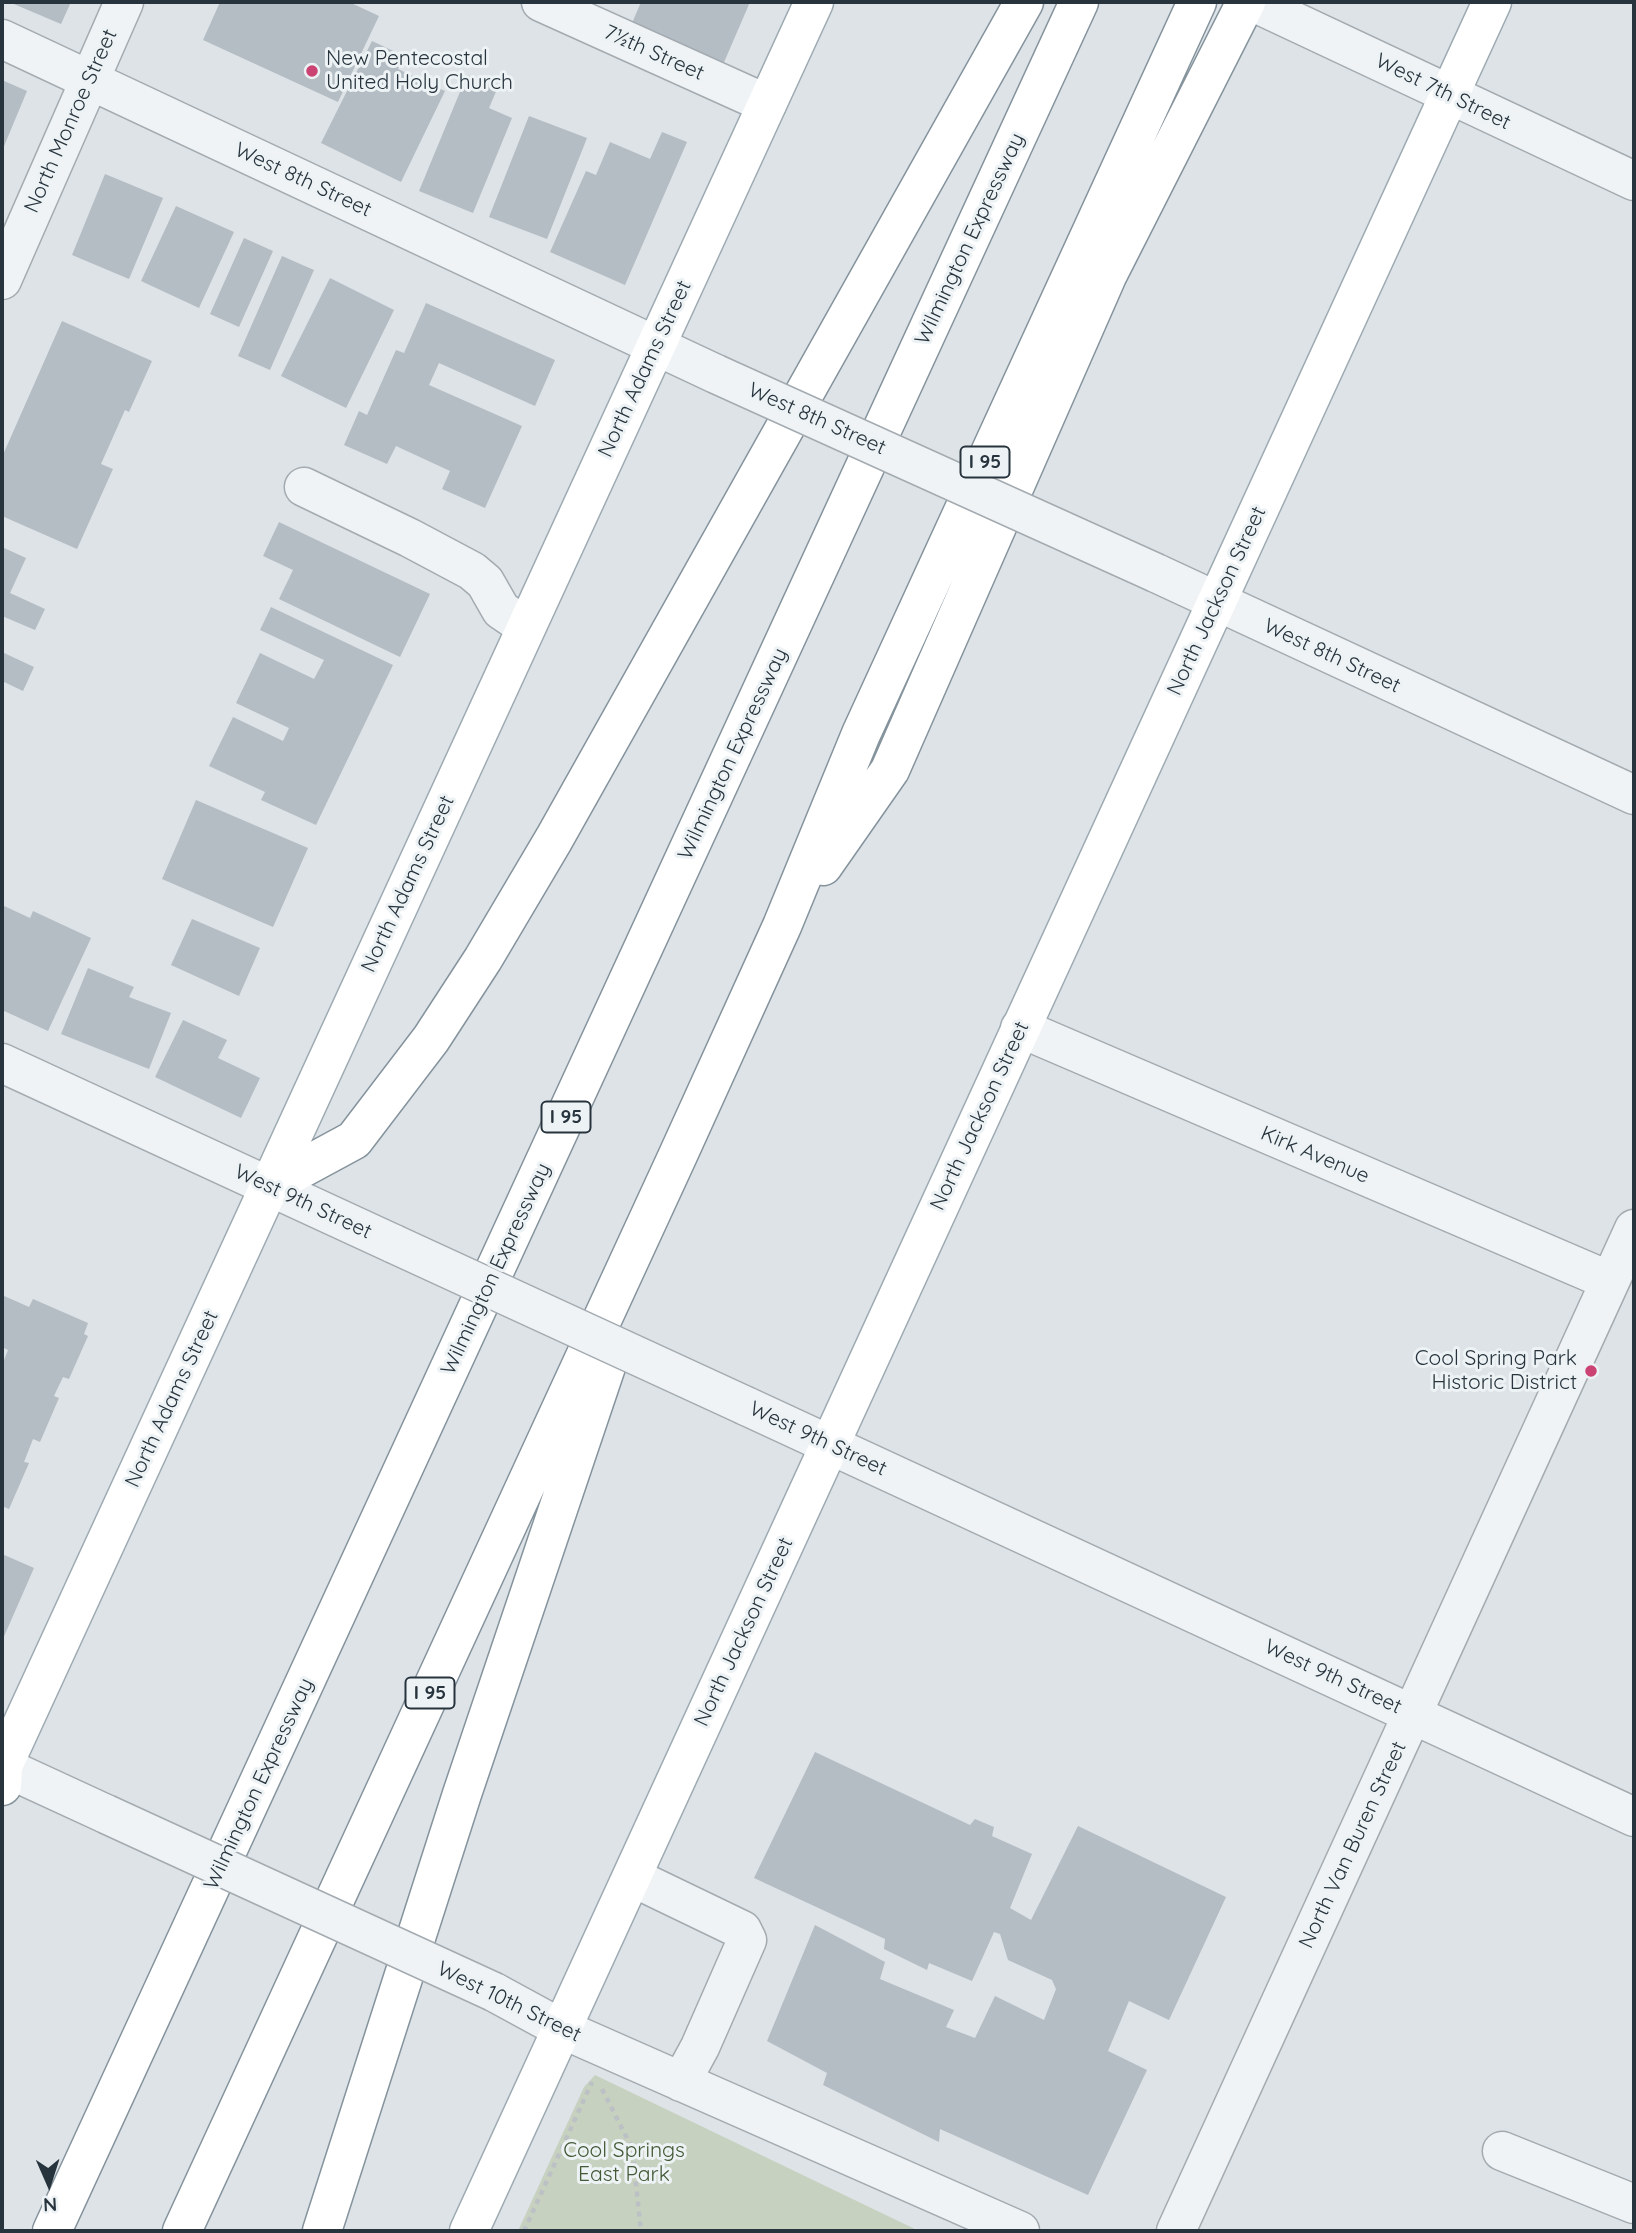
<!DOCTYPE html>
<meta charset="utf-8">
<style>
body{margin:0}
#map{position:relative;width:1636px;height:2233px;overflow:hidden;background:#dde3e7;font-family:Quicksand,sans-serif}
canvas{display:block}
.frame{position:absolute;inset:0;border:4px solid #27343d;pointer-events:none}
.north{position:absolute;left:14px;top:2149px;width:70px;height:70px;-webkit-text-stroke:5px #edf2f5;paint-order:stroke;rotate:177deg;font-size:19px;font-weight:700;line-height:28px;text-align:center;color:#27343d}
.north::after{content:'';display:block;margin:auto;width:24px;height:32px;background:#27343d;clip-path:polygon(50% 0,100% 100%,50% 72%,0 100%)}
</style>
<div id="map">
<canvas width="1636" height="2233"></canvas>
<div class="frame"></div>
<div class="north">N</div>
</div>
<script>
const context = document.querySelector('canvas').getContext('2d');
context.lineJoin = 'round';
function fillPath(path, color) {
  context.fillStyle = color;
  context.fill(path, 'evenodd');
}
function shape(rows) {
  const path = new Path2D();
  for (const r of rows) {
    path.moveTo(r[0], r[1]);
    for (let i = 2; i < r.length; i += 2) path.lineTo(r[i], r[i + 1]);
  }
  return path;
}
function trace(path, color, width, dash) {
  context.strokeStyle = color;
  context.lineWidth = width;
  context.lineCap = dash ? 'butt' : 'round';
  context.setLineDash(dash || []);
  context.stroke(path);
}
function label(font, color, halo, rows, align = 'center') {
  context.font = font + ' Quicksand,sans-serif';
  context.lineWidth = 6;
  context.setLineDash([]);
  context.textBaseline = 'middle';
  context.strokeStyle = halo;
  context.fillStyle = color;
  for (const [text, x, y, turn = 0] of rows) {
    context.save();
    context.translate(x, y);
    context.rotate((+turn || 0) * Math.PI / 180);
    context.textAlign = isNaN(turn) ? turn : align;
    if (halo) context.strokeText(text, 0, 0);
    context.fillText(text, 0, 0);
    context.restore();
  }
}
fillPath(shape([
 [595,2075,919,2231,518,2231,584,2087]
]), '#c7d1bf');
fillPath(shape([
 [9,2,71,2,61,24],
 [220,2,349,2,379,16,338,102,203,40],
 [641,2,750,2,722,67,630,28],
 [372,41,404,56,398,69,445,91,401,182,321,143],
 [467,75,498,87,489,108,512,118,473,213,419,191],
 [2,80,27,91,2,151],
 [529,116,587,138,547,239,489,217],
 [662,132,687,142,625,285,550,252,586,171,596,175,610,142,650,159],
 [105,174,163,198,129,279,72,255],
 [176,206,234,232,199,308,141,281],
 [244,238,273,251,239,327,210,314],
 [282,256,314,270,270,370,238,356],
 [330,278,394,310,346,408,281,376],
 [426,303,555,360,535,406,439,363,429,385,522,426,485,508,442,489,450,471,396,446,387,464,344,445,359,411,367,415,396,350,404,353],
 [62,321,152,361,129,412,125,410,101,464,113,469,77,549,2,516,2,457],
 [279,522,430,594,400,657,279,599,293,570,263,556],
 [2,547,26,558,10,593,45,609,35,630,2,616],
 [271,607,393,665,316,825,261,800,265,792,209,766,233,717,283,741,289,728,236,703,260,653,314,679,324,660,260,630],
 [2,652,34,667,23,691,2,681],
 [196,800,308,848,273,927,162,879],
 [2,905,30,918,33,911,91,938,48,1031,2,1010],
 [192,919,260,948,239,996,171,965],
 [88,968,134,987,129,997,171,1013,149,1069,61,1034],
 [183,1020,227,1040,218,1058,260,1078,241,1118,155,1077],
 [2,1295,29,1307,33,1299,88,1323,84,1334,88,1336,69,1379,63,1377,54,1396,59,1398,40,1442,33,1439,24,1462,29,1463,9,1509,2,1506,2,1365,8,1350,2,1347],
 [2,1554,34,1568,2,1641],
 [815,1752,970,1825,975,1819,994,1827,992,1836,1032,1854,1010,1908,1031,1920,1078,1826,1226,1897,1169,2020,1129,2001,1108,2051,1147,2070,1088,2195,940,2129,939,2142,823,2085,827,2073,767,2041,815,1925,885,1962,880,1979,954,2010,946,2027,975,2038,995,1996,1044,2020,1056,1989,1052,1980,1008,1960,1000,1934,994,1932,972,1981,929,1963,927,1970,884,1949,885,1939,754,1878]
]), '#b5bdc4');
const minor = shape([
 [541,2,767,104],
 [1253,2,1634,181],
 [2,39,716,374],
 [2,280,124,2],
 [304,487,410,538,472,571,485,582,501,610,526,627],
 [1156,573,1634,795],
 [1020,1028,1610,1281],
 [2,1063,394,1244],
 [746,1406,1634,1817],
 [2,1766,106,1814],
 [632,1877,742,1930,747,1940,700,2047,681,2082],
 [494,1992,562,2029,1020,2231],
 [1502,2151,1634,2204],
 [1176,2231,1634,1229]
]);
const major = shape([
 [2,1768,814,2],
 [469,2231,1492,2]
]);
const highway = shape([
 [823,866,890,770,1107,276,1246,2],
 [269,1186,354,1140,431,1039,483,959,554,839,1024,2],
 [2,1786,3,1766],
 [52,2231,1079,2],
 [182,2231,678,1155,782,926,861,734,1197,2],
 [322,2231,462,1794,613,1346]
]);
trace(minor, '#a3abb1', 41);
trace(major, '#9daab2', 41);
trace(highway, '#85939d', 41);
trace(shape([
 [602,2089,632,2148,641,2231],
 [524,2231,592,2082]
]), '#bcc1c5', 4.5, [5, 5]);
trace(minor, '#f0f3f5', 38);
trace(major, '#fff', 38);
trace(highway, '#fff', 38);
const minorBridge = shape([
 [716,374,1156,573],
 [394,1244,746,1406],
 [106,1814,494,1992]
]);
trace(minorBridge, '#a3abb1', 41, []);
trace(minorBridge, '#f0f3f5', 38);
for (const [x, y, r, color] of [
 [312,71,7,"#cb4372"],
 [1591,1371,7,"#cb4372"]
]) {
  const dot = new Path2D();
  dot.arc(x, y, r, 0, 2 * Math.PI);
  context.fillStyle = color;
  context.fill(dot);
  trace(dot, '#edf2f5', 2.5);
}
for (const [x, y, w] of [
 [985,462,49],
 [566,1117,49],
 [430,1693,49]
]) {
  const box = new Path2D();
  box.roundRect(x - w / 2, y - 15.5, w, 31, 5);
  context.fillStyle = '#edf2f5';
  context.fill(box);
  trace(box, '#27343d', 2);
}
label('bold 19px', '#27343d', null, [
 ["I 95",985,462],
 ["I 95",566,1117],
 ["I 95",430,1693]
]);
label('21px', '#27343d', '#edf2f5', [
 ["7½th Street",654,53,24],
 ["West 7th Street",1443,92,26],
 ["North Monroe Street",71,121,-66],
 ["West 8th Street",303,180,25],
 ["Wilmington Expressway",970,239,-65],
 ["North Adams Street",645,369,-65],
 ["West 8th Street",817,419,24],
 ["North Jackson Street",1217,601,-65],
 ["West 8th Street",1332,656,25],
 ["Wilmington Expressway",733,754,-65],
 ["North Adams Street",408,884,-65],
 ["North Jackson Street",980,1116,-65],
 ["Kirk Avenue",1315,1155,23],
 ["West 9th Street",303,1202,25],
 ["Wilmington Expressway",496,1269,-65],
 ["North Adams Street",172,1399,-65],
 ["West 9th Street",818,1439,25],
 ["North Jackson Street",744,1632,-65],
 ["West 9th Street",1333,1677,25],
 ["Wilmington Expressway",259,1784,-65],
 ["North Van Buren Street",1353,1845,-65],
 ["West 10th Street",509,2002,26]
]);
label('21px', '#27343d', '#edf2f5', [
 ["New Pentecostal",326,59],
 ["United Holy Church",326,83],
 ["Cool Spring Park",1577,1359,"right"],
 ["Historic District",1577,1383,"right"]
], 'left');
label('21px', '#435935', '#edf2f5', [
 ["Cool Springs",624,2151],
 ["East Park",624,2175]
]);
</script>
